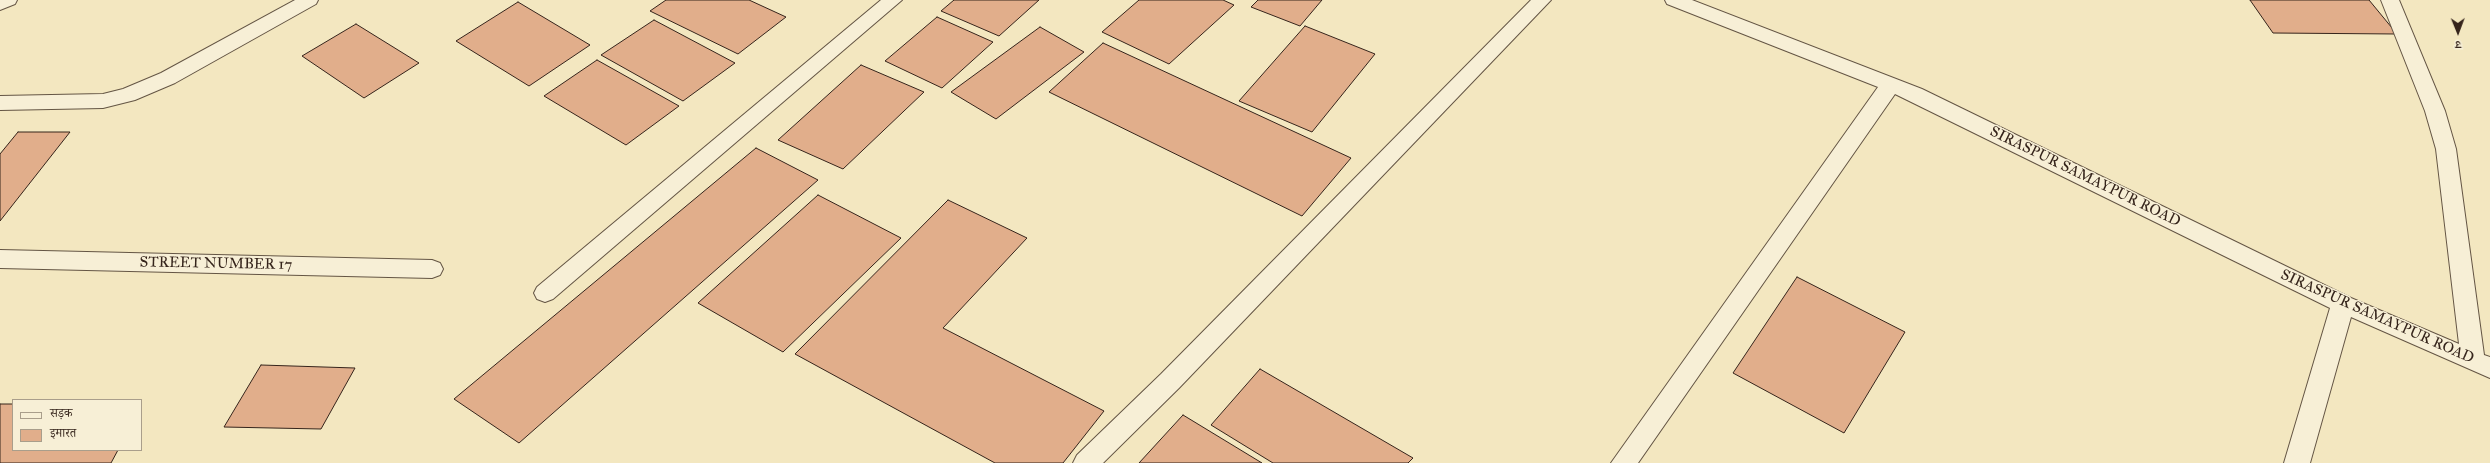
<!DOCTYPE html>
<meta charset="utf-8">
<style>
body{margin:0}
#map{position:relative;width:2490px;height:463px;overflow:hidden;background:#f3e7c0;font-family:"IM FELL Great Primer","Noto Serif Devanagari",serif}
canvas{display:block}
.legend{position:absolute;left:12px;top:399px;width:130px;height:52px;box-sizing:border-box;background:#f7efd6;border:1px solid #a99e8b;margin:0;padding:5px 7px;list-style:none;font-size:12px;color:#35241b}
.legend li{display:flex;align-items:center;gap:8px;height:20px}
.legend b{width:20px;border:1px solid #a99e8b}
.north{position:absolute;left:2438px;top:12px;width:40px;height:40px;-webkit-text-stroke:3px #f7efd6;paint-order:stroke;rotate:179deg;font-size:11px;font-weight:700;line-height:16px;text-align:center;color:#35241b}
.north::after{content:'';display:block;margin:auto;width:14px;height:18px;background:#35241b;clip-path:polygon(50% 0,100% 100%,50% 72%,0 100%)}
</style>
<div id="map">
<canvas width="2490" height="463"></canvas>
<ul class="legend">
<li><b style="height:5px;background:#f7efd6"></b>सड़क</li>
<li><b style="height:11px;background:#e1ae8b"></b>इमारत</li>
</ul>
<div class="north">उ</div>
</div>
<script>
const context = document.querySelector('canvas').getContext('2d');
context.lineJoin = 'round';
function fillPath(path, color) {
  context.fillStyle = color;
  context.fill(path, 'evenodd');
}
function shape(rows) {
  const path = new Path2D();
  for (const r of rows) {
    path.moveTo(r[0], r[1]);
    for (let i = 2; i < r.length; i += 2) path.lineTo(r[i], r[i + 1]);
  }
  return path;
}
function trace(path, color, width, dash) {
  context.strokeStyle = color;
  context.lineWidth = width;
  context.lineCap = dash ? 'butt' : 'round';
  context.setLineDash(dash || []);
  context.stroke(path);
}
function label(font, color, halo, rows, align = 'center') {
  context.font = font + ' "IM FELL Great Primer",serif';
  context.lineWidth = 3;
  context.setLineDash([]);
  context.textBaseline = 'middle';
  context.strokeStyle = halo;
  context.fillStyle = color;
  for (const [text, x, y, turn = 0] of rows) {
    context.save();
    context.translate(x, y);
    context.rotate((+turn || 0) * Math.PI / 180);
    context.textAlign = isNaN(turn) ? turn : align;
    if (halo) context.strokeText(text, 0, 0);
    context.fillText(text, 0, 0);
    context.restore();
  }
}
const building = shape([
 [666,0,749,0,786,17,738,54,650,11,666,0],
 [954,0,1039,0,999,36,941,11,954,0],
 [1139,0,1223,0,1234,5,1169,64,1102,32,1139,0],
 [1258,0,1322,0,1300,26,1251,7,1258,0],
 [2250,0,2369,0,2397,34,2273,33,2250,0],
 [518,2,590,45,529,86,456,41,518,2],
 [937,17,993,42,942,88,885,61,937,17],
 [654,20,735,63,683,101,601,55,654,20],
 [356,24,419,63,364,98,302,56,356,24],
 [1305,26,1375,54,1312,132,1239,101,1305,26],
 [1040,27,1084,52,996,119,951,92,1040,27],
 [1103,43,1351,158,1302,216,1049,92,1103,43],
 [597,60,679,106,626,145,544,96,597,60],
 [861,65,924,92,843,169,778,140,861,65],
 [18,132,70,132,0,221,0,154,18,132],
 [756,148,818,180,519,443,454,399,756,148],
 [818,195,901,238,783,352,698,303,818,195],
 [948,200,1027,238,943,328,1104,411,1063,463,995,463,795,354,948,200],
 [1797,277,1905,332,1844,433,1733,373,1797,277],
 [261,365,355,368,321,429,224,427,261,365],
 [1260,369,1413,458,1408,463,1273,463,1211,425,1260,369],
 [0,404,13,404,13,450,118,450,111,463,0,463,0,404],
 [1183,415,1262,463,1139,463,1183,415]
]);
fillPath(building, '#e1ae8b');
trace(building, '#35241b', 1);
const minor = shape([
 [0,0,17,0,15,4,0,10,0,0],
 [295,0,318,0,316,4,175,83,135,100,103,108,0,110,0,96,103,94,123,89,161,73,295,0],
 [881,0,902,0,553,299,545,302,537,299,534,293,537,287,881,0],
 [1531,0,1551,0,1179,388,1103,463,1073,463,1077,455,1161,374,1531,0],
 [1665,0,1692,0,1922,89,2351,298,2459,344,2436,149,2425,111,2381,0,2399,0,2445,111,2456,149,2484,355,2490,357,2490,378,2351,317,2310,463,2284,463,2330,308,1895,94,1638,463,1611,463,1878,87,1667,4,1665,0],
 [0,250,432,260,440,263,443,269,440,275,432,278,0,268,0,250]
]);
trace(minor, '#645544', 2);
fillPath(minor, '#f7efd6');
label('15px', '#35241b', '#f7efd6', [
 ["SIRASPUR SAMAYPUR ROAD",2085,177,26],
 ["STREET NUMBER 17",216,264,1],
 ["SIRASPUR SAMAYPUR ROAD",2377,317,24]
]);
</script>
